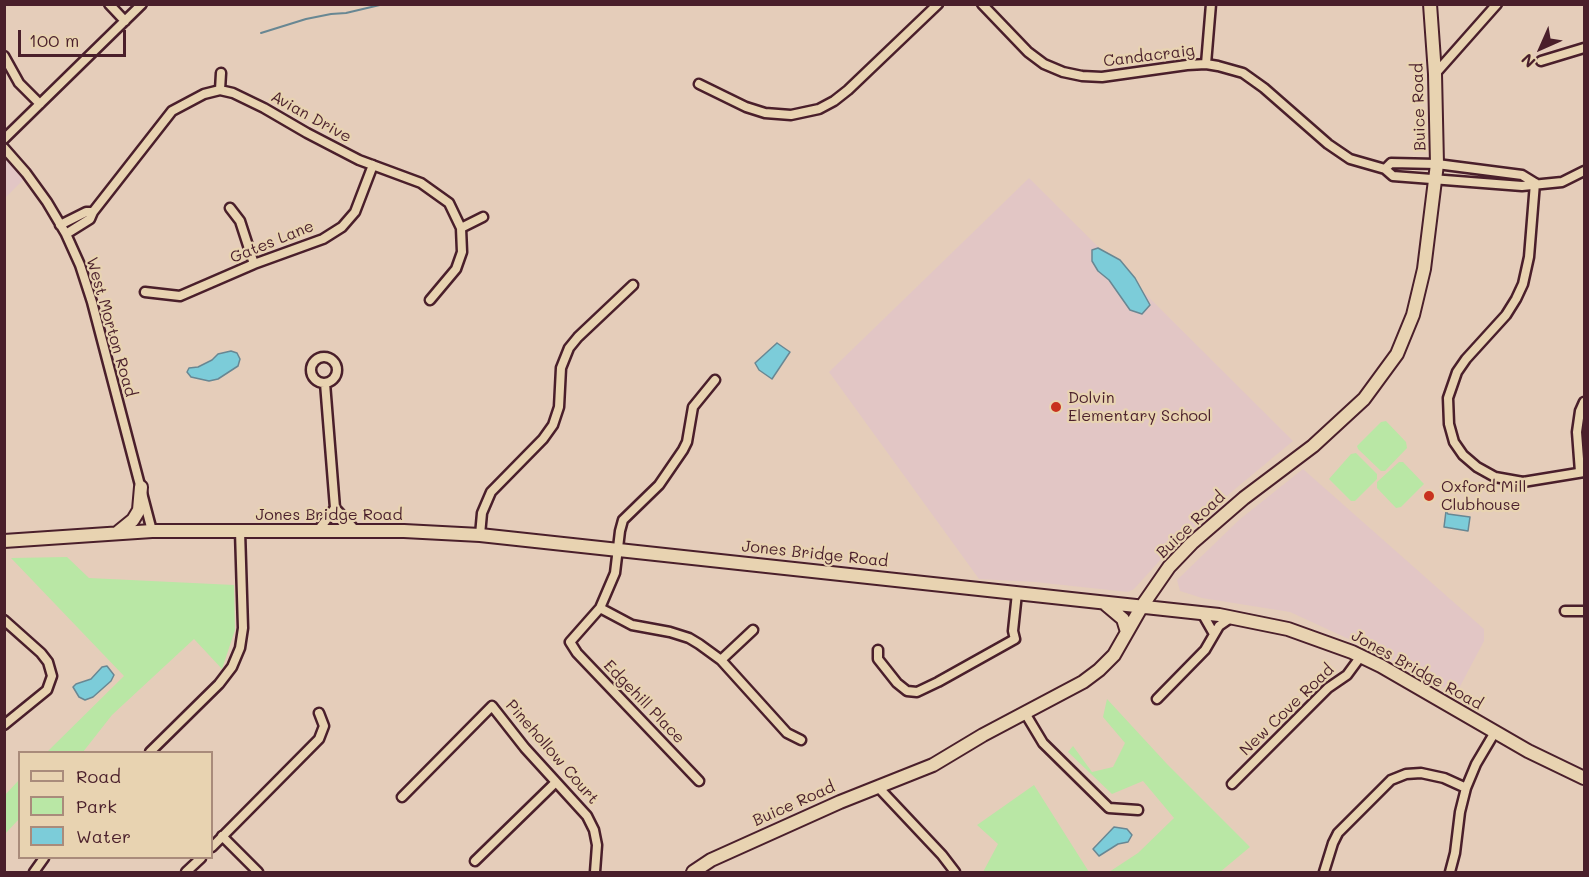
<!DOCTYPE html>
<style>
body{margin:0}
#map{position:relative;width:1589px;height:877px;overflow:hidden;background:#e5cdba;font-family:Mali,sans-serif}
canvas{display:block}
.frame{position:absolute;inset:0;border:6px solid #4a1f2b;pointer-events:none}
.legend{position:absolute;left:18px;top:751px;width:195px;height:108px;box-sizing:border-box;background:#e8d3b1;border:2px solid #a98b7b;margin:0;padding:8px 10px;list-style:none;font-size:18px;color:#4a1f2b}
.legend li{display:flex;align-items:center;gap:12px;height:30px}
.legend b{width:30px;border:2px solid #a98b7b}
.north{position:absolute;left:1511px;top:18px;width:60px;height:60px;-webkit-text-stroke:4px #e8d3b1;paint-order:stroke;rotate:225deg;font-size:16px;font-weight:700;line-height:24px;text-align:center;color:#4a1f2b}
.north::after{content:'';display:block;margin:auto;width:21px;height:27px;background:#4a1f2b;clip-path:polygon(50% 0,100% 100%,50% 72%,0 100%)}
.scale{position:absolute;left:18px;top:30px;width:108px;height:27px;box-sizing:border-box;border:3px solid #4a1f2b;border-top:0;padding-left:8px;font-size:18px;line-height:21px;white-space:nowrap;color:#4a1f2b;-webkit-text-stroke:4px #e8d3b1;paint-order:stroke}
</style>
<div id="map">
<canvas width="1589" height="877"></canvas>
<div class="frame"></div>
<ul class="legend">
<li><b style="height:8px;background:#e8d3b1"></b>Road</li>
<li><b style="height:16px;background:#b9e7a5"></b>Park</li>
<li><b style="height:16px;background:#7cccd9"></b>Water</li>
</ul>
<div class="north">N</div>
<div class="scale">100 m</div>
</div>
<script>
const context = document.querySelector('canvas').getContext('2d');
context.lineJoin = 'round';
function fillPath(path, color) {
  context.fillStyle = color;
  context.fill(path, 'evenodd');
}
function shape(rows) {
  const path = new Path2D();
  for (const r of rows) {
    if (r.length === 3) {
      path.moveTo(r[0] + r[2], r[1]);
      path.arc(r[0], r[1], r[2], 0, 2 * Math.PI);
      continue;
    }
    path.moveTo(r[0], r[1]);
    for (let i = 2; i < r.length; i += 2) path.lineTo(r[i], r[i + 1]);
  }
  return path;
}
function trace(path, color, width, dash) {
  context.strokeStyle = color;
  context.lineWidth = width;
  context.lineCap = dash ? 'butt' : 'round';
  context.setLineDash(dash || []);
  context.stroke(path);
}
function label(font, color, halo, rows, align = 'center') {
  context.font = font + ' Mali,sans-serif';
  context.lineWidth = 4.5;
  context.setLineDash([]);
  context.textBaseline = 'middle';
  context.strokeStyle = halo;
  context.fillStyle = color;
  for (const [text, x, y, turn = 0] of rows) {
    context.save();
    context.translate(x, y);
    context.rotate((+turn || 0) * Math.PI / 180);
    context.textAlign = isNaN(turn) ? turn : align;
    if (halo) context.strokeText(text, 0, 0);
    context.fillText(text, 0, 0);
    context.restore();
  }
}
fillPath(shape([
 [5,147,33,170,5,198],
 [1029,178,1293,441,1229,494,1163,557,1134,589,1128,592,1035,582,979,579,829,372],
 [1303,469,1484,629,1484,641,1456,694,1364,646,1290,612,1202,598,1180,591,1177,580,1239,520]
]), '#e2c6c5');
fillPath(shape([
 [1386,421,1406,442,1407,448,1385,471,1381,471,1358,449,1357,446,1381,422],
 [1356,453,1377,474,1377,479,1355,501,1351,501,1329,479,1351,454],
 [1399,462,1403,462,1424,484,1401,507,1396,508,1377,488,1377,482],
 [67,557,89,578,234,585,235,630,222,669,194,639,112,715,83,752,47,752,124,676,11,558],
 [1107,699,1167,764,1250,847,1220,872,1109,872,1138,853,1174,818,1143,781,1112,794,1068,752,1073,746,1092,772,1113,767,1125,743,1103,717],
 [19,780,19,819,5,834,5,795],
 [1034,785,1089,872,983,872,998,844,977,825]
]), '#b9e7a5');
const water = shape([
 [1098,248,1120,260,1135,278,1150,305,1142,314,1130,310,1109,280,1098,271,1092,261,1092,250,1098,248],
 [777,343,790,352,772,379,759,370,755,363,777,343],
 [231,351,237,353,240,359,238,366,218,379,209,381,191,377,187,372,189,368,198,367,212,360,218,354,231,351],
 [1446,511,1448,514,1470,517,1468,531,1444,527,1446,511],
 [107,666,114,675,111,681,93,697,85,700,79,697,73,687,76,684,91,679,102,667,107,666],
 [1114,827,1127,829,1132,835,1128,842,1118,844,1099,856,1093,849,1114,827]
]);
fillPath(water, '#7cccd9');
trace(water, '#688793', 1.5);
trace(shape([
 [261,33,306,19,331,14,346,13,384,4]
]), '#688793', 2);
const street = shape([
 [109,4,125,21],
 [982,4,1028,52,1044,64,1063,72,1082,76,1102,77,1187,65,1206,64,1218,66,1243,73,1264,88,1328,144,1350,159,1385,169,1393,176,1522,186,1562,182,1584,171],
 [4,56,19,83,40,104],
 [1541,61,1584,48],
 [1206,64,1211,4],
 [1435,74,1497,4],
 [699,84,746,107,765,113,791,115,819,109,834,101,848,90,938,4],
 [220,90,221,73],
 [4,139,142,4],
 [4,148,26,173,47,202,66,234,80,265,92,302,152,531],
 [1385,169,1391,163,1437,164,1522,175,1535,183],
 [1535,183,1529,257,1523,284,1516,299,1506,315,1466,359,1457,372,1448,398,1449,424,1454,442,1463,455,1477,467,1495,477,1523,482,1584,472],
 [230,208,240,221,254,264],
 [60,225,86,212,93,212],
 [461,228,483,217],
 [66,234,90,219,93,212,172,111,204,94,220,90,233,93,264,108,307,133,359,160,421,183,449,203,461,228,462,252,456,269,430,300],
 [145,292,180,296,254,264,323,239,342,227,355,212,373,165],
 [324,370,13],
 [325,383,335,508],
 [1580,472,1577,432,1580,411,1584,402],
 [317,532,335,508,356,531],
 [480,535,482,513,491,492,543,439,553,425,559,407,561,368,569,348,578,337,633,285],
 [600,608,632,625,670,632,689,638,699,644,721,660,787,733,801,740],
 [1565,611,1584,611],
 [1202,613,1214,634],
 [4,620,41,653,48,662,52,676,47,690,4,725],
 [878,650,878,659,897,683,907,691,917,692,938,682,1015,639,1013,631,1017,593],
 [721,660,753,630],
 [1157,699,1205,650,1219,626,1232,617],
 [1025,713,1043,743,1109,808,1138,810],
 [150,752,219,684,232,667,240,648,243,628,240,531],
 [699,781,577,653,570,642,600,608,615,573,620,531,623,520,659,485,683,450,687,442,693,407,715,380],
 [1232,784,1328,688,1347,675,1361,656],
 [878,787,942,855,955,872],
 [402,797,492,706,525,748,587,816,594,830,597,845,595,872],
 [222,836,258,872],
 [212,847,319,739,324,726,319,713],
 [475,861,556,782],
 [34,872,44,858],
 [186,872,201,858],
 [1324,872,1333,843,1338,833,1391,780,1406,774,1421,773,1444,778,1466,788],
 [1450,872,1455,853,1460,812,1466,788,1476,764,1495,732]
]);
const secondary = shape([
 [117,533,133,520,139,510,141,487],
 [4,541,152,531,404,531,480,535,1219,615,1288,629,1352,652,1381,666,1528,751,1584,778],
 [1104,603,1123,619,1127,632],
 [693,872,711,860,840,802,933,765,983,735,1083,682,1099,670,1114,655,1142,606,1169,567,1192,543,1244,498,1313,446,1364,399,1397,354,1413,315,1424,269,1437,164,1435,74,1430,4]
]);
trace(street, '#4a1f2b', 13);
trace(secondary, '#4a1f2b', 16);
trace(street, '#e8d3b1', 8);
trace(secondary, '#e8d3b1', 12);
for (const [x, y, r, color] of [
 [1056,407,6,"#c8321e"],
 [1429,496,6,"#c8321e"]
]) {
  const dot = new Path2D();
  dot.arc(x, y, r, 0, 2 * Math.PI);
  context.fillStyle = color;
  context.fill(dot);
  trace(dot, '#e8d3b1', 2);
}
label('16px', '#4a1f2b', '#e8d3b1', [
 ["Candacraig",1149,56,-7],
 ["Buice Road",1419,107,-92],
 ["Avian Drive",311,117,29],
 ["Gates Lane",272,242,-22],
 ["West Morton Road",111,327,74],
 ["Jones Bridge Road",329,515],
 ["Buice Road",1191,525,-44],
 ["Jones Bridge Road",815,554,6],
 ["Jones Bridge Road",1417,670,29],
 ["Edgehill Place",644,702,46],
 ["New Cove Road",1287,710,-44],
 ["Pinehollow Court",552,752,49],
 ["Buice Road",794,804,-24]
]);
label('16px', '#4a1f2b', '#e8d3b1', [
 ["Dolvin",1068,398],
 ["Elementary School",1068,416],
 ["Oxford Mill",1441,487],
 ["Clubhouse",1441,505]
], 'left');
</script>
